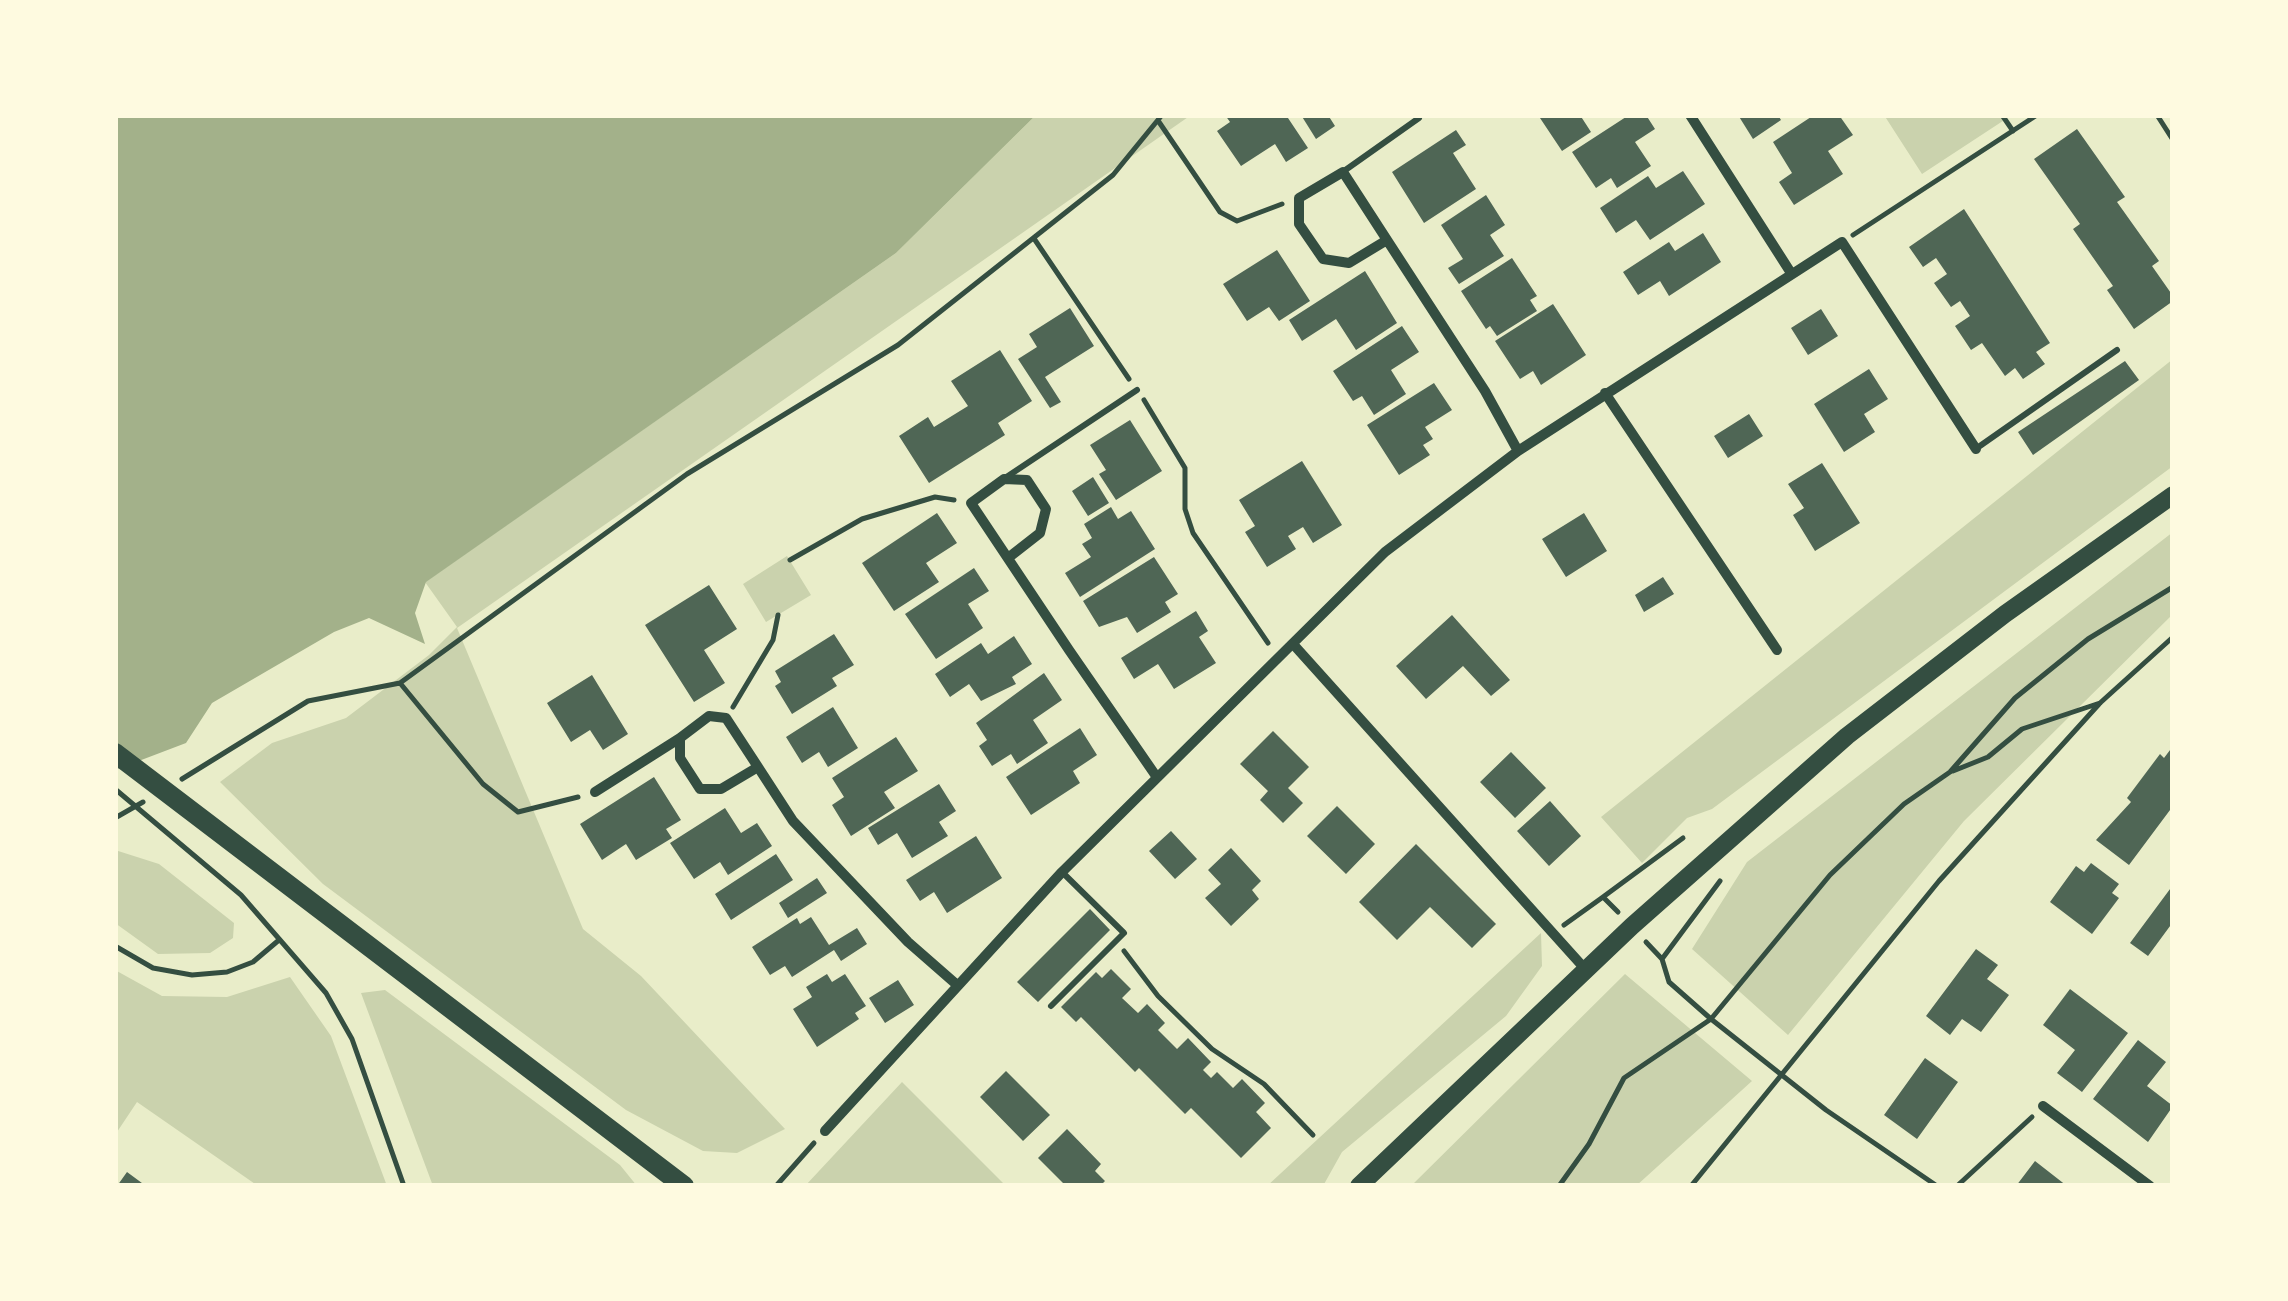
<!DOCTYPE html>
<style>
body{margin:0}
#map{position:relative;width:2288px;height:1301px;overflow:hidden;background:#e9edc9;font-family:Jost,sans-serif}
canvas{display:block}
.frame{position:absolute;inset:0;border:118px solid #fefae0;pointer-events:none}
</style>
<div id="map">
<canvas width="2288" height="1301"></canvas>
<div class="frame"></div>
</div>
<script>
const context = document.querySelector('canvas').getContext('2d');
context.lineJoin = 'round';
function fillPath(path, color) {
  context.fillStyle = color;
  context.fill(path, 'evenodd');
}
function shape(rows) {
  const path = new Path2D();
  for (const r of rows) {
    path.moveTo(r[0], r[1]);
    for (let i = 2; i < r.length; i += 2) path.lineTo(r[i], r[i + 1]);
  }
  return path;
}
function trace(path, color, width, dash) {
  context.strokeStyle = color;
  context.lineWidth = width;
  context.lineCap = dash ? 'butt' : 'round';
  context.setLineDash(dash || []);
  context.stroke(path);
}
fillPath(shape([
 [1036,115,1191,115,457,628,583,929,641,976,785,1129,737,1153,703,1151,626,1110,323,884,220,782,272,743,346,718,429,655,457,627,425,582,896,253],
 [1884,115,2012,115,1922,174],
 [2173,359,2173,466,1712,809,1687,818,1642,863,1601,817],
 [2173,532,2173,614,1964,821,1788,1035,1692,949,1747,862],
 [787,556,811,595,766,622,743,584],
 [115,850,159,864,234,923,233,938,210,953,158,954,115,923],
 [1541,933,1542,966,1506,1016,1342,1152,1323,1186,1267,1186],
 [115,970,162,996,227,997,290,977,331,1036,387,1186,258,1186,137,1102,115,1135],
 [1625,974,1752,1081,1636,1186,1411,1186],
 [385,990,620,1165,637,1186,433,1186,361,993],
 [902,1082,1006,1186,805,1186]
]), '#cad2ad');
fillPath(shape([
 [115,115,1036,115,896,253,426,582,415,613,425,644,369,618,334,632,212,703,186,743,115,770]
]), '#a3b18a');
fillPath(shape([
 [1225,115,1286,115,1308,148,1286,162,1275,144,1241,166,1217,131,1230,122],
 [1301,115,1328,115,1335,126,1316,139],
 [1538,115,1580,115,1591,132,1562,151],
 [1629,115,1646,115,1655,129,1635,142,1651,166,1617,188,1611,178,1596,188,1572,152],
 [1738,115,1778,115,1781,120,1753,139],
 [1814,115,1839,115,1853,135,1828,151,1843,174,1794,205,1779,182,1792,173,1773,142],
 [2077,129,2125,197,2117,202,2159,261,2152,266,2173,296,2173,301,2134,329,2107,290,2113,286,2073,229,2080,224,2034,159],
 [1456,130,1466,145,1453,153,1476,189,1424,223,1392,172],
 [1683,171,1705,204,1650,240,1636,220,1616,233,1600,208,1648,176,1656,188],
 [1486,195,1505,225,1490,235,1504,256,1459,284,1448,268,1463,259,1441,225],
 [1964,209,2050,343,2036,352,2045,364,2023,379,2015,368,2005,376,1982,343,1971,350,1955,326,1970,316,1960,301,1951,307,1934,283,1947,274,1936,258,1923,267,1909,247],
 [1703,233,1721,262,1669,296,1660,281,1638,295,1623,272,1669,242,1675,251],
 [1277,250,1310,301,1279,321,1269,307,1247,321,1223,284],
 [1512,258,1537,296,1530,300,1537,311,1497,336,1490,326,1486,329,1461,291],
 [1365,271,1397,323,1356,350,1336,319,1302,341,1289,320],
 [1553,304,1586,355,1541,385,1533,371,1520,379,1495,341],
 [1070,308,1094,346,1045,377,1061,402,1050,408,1018,359,1037,347,1029,334],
 [1821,309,1838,336,1808,355,1791,328],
 [1402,326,1419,352,1391,370,1406,394,1374,415,1362,396,1353,401,1333,371],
 [1000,350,1032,401,998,423,1005,435,929,483,899,436,928,417,934,427,968,406,951,381],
 [2125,361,2139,380,2033,455,2018,432],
 [1869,369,1888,399,1864,414,1875,432,1844,452,1814,404],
 [1434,383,1452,410,1425,427,1433,439,1423,445,1430,455,1399,475,1367,425],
 [1749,414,1763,436,1728,458,1714,436],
 [1130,420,1162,471,1116,500,1099,474,1106,470,1090,445],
 [1302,461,1342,525,1313,543,1303,527,1288,536,1296,549,1267,567,1245,532,1255,526,1239,500],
 [1822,463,1860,523,1815,551,1793,515,1804,508,1788,484],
 [1093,477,1109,503,1088,516,1072,491],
 [1111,507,1118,519,1131,511,1155,549,1080,597,1065,573,1091,557,1082,544,1092,538,1084,524],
 [937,513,957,543,926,563,939,582,894,611,862,563],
 [1584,513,1607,551,1566,577,1542,539],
 [1154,557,1178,594,1165,602,1171,612,1137,633,1127,617,1099,627,1083,601],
 [974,568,989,591,968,604,983,628,936,659,905,614],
 [1663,577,1674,594,1644,612,1635,595],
 [709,585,737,629,704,650,725,683,694,702,645,625],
 [1196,611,1208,631,1199,637,1216,663,1174,689,1158,664,1134,679,1121,658],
 [1452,615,1510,680,1491,696,1463,666,1426,699,1396,666],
 [834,634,854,665,832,678,837,686,792,714,775,686,781,682,775,671],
 [1014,636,1032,664,1012,677,1016,684,981,701,969,684,950,697,935,674,981,643,988,654],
 [1044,673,1062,700,1033,720,1048,743,1017,764,1011,754,992,766,979,746,987,740,976,723],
 [592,675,628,734,603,750,590,730,571,742,547,703],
 [833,707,858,748,828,767,819,752,802,763,786,737],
 [1080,728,1097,755,1073,771,1080,783,1031,815,1006,777],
 [1273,731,1309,767,1288,788,1303,803,1283,823,1260,800,1268,791,1240,764],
 [896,737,918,771,884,792,895,808,851,836,832,805,844,797,832,778],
 [2173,746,2173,806,2129,865,2096,840,2131,802,2127,798,2160,754,2164,758],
 [1511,752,1546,788,1515,818,1480,782],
 [654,777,681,820,666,829,672,838,636,860,626,844,602,860,580,824],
 [939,784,956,811,939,822,948,836,912,858,897,833,878,845,868,828],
 [1550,801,1581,836,1549,866,1517,831],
 [1337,806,1375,844,1346,874,1307,836],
 [725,808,741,833,757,823,772,846,728,875,720,862,694,879,670,843],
 [1171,831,1197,859,1175,879,1149,851],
 [976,836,1002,878,947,913,934,892,920,901,906,880],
 [1416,844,1496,924,1472,948,1430,907,1397,940,1359,902],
 [1231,848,1261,881,1252,890,1259,899,1231,926,1205,898,1221,884,1208,870],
 [776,854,793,880,731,920,715,894],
 [2091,863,2119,884,2112,893,2119,898,2092,934,2050,902,2076,866,2084,872],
 [817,878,827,893,788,918,779,903],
 [2173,885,2173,922,2148,956,2130,943],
 [1090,909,1110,930,1038,1002,1017,982],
 [811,917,829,945,857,928,867,944,841,961,834,950,792,977,785,966,770,975,752,947,797,918,800,924],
 [1976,949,1998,965,1987,979,2009,995,1981,1032,1962,1019,1950,1035,1926,1016],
 [1111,969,1131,989,1122,998,1138,1013,1147,1004,1165,1023,1158,1030,1177,1049,1188,1038,1211,1062,1203,1070,1211,1078,1217,1072,1233,1088,1242,1079,1265,1103,1256,1112,1271,1128,1241,1158,1191,1108,1185,1114,1139,1068,1135,1072,1081,1017,1076,1022,1061,1007,1096,972,1102,978],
 [827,974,832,982,845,974,866,1006,855,1013,859,1019,817,1047,793,1009,812,997,806,987],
 [898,980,914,1005,885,1023,869,998],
 [2070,989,2128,1033,2082,1092,2057,1073,2075,1050,2043,1025],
 [2138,1040,2166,1062,2147,1086,2173,1106,2148,1142,2093,1099],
 [1925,1058,1958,1082,1917,1139,1884,1115],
 [1006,1071,1050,1115,1023,1141,980,1097],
 [1067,1129,1101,1164,1095,1171,1105,1181,1100,1186,1066,1186,1038,1158],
 [2035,1161,2067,1186,2016,1186],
 [127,1172,146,1186,117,1186]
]), '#4f6655');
trace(shape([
 [2002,115,2013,131],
 [2157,115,2173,140],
 [1159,122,1220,212,1237,221,1282,204],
 [1853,235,2037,115],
 [1035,240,1129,379],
 [1144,400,1185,468,1185,509,1193,533,1268,643],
 [790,560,862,519,935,497,954,500],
 [400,683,687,474,898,345,1113,175,1162,115],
 [733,707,773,640,778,615],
 [1953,771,1988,757,2022,729,2100,703],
 [182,779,308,701,400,683,483,784,518,812,578,797],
 [115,789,241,895,326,993,352,1039,404,1186],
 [115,818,143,802],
 [1603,897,1683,838],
 [1564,925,1603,897,1618,912],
 [1646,942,1662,959,1669,982,1711,1019,1826,1110,1937,1186],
 [115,946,153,968,192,975,227,972,253,962,279,940],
 [1124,951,1158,996,1212,1049,1264,1084,1313,1135],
 [1662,959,1720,881],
 [776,1186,814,1143],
 [1559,1186,1589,1144,1624,1078,1711,1019,1830,875,1904,804,1950,772,2015,698,2088,639,2173,587],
 [1691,1186,1939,881,2100,703,2173,637],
 [1957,1186,2032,1117]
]), '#344e41', 5);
trace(shape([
 [1344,171,1419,118],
 [1977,448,2117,350],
 [1005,478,1137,390],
 [1051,1006,1124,933,1062,872]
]), '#344e41', 6);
trace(shape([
 [1690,115,1791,273],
 [1387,240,1349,263,1323,259,1299,224,1299,198,1343,172,1387,240,1485,391,1518,451],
 [1605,393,1777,650],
 [1008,558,1040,533,1046,509,1027,480,1004,479,971,503,1069,650,1156,776],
 [1293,644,1586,970],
 [758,767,721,789,700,789,680,758,680,738,709,716,726,718,758,767,793,821,908,942,956,984],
 [595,792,680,738],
 [2043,1106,2150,1186],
 [825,1131,1062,872,1385,552,1518,451,1842,242,1976,449]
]), '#344e41', 10);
trace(shape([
 [1359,1186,1632,926,1847,736,2005,614,2173,495]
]), '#344e41', 18);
trace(shape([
 [115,753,684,1186]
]), '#344e41', 20);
</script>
